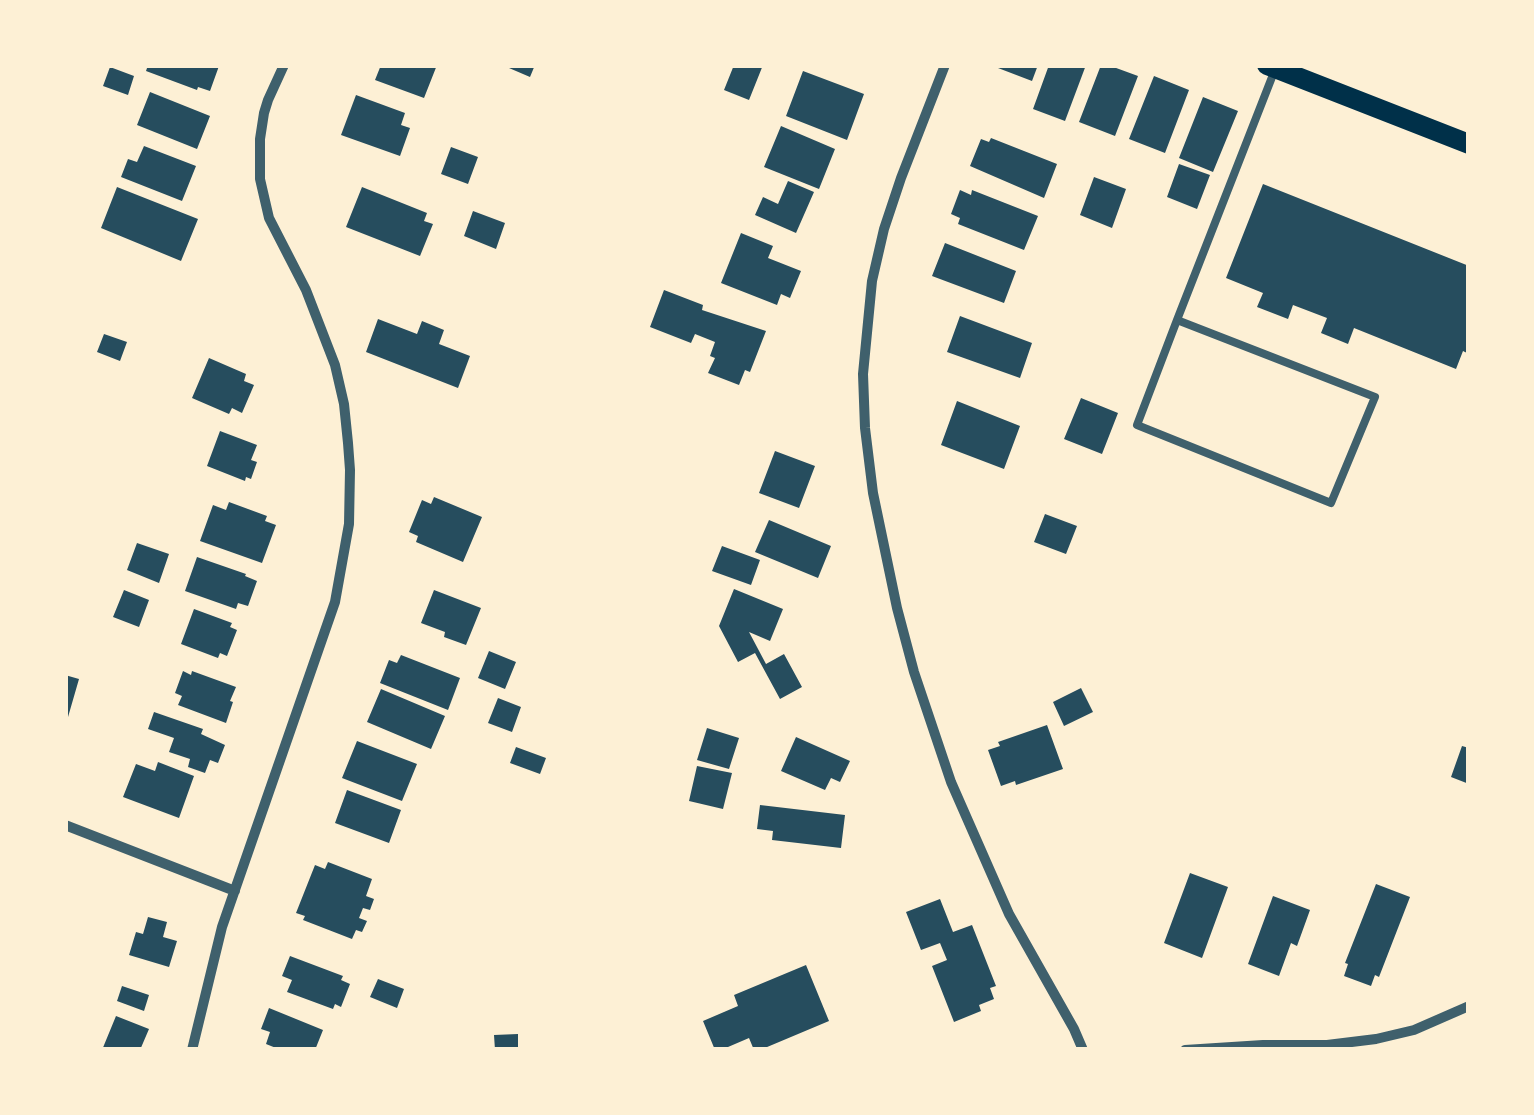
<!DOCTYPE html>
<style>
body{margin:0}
#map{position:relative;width:1534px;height:1115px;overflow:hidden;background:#fdf0d5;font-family:Overpass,sans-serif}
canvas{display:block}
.frame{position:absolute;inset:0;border:68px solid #fdf0d5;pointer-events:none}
</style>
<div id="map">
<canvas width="1534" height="1115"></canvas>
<div class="frame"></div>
</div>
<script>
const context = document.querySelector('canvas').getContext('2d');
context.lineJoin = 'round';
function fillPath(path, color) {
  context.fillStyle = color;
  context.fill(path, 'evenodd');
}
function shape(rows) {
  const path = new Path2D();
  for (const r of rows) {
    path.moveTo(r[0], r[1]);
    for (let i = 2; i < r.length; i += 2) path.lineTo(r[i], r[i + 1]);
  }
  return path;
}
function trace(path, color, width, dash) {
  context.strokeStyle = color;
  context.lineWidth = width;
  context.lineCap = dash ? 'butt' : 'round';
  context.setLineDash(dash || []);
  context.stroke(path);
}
fillPath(shape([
 [148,65,216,65,219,66,210,91,198,87,197,90,146,71],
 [381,65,437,65,424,98,375,80],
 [502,65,535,65,530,77],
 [734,65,763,65,749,100,724,90],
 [999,65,1038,65,1032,81,998,68],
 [1049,65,1086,65,1065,121,1033,109],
 [1101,65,1108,65,1138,76,1115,136,1079,122],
 [110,67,134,76,128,95,103,86],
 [803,71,864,94,847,140,786,116],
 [1154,76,1189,90,1165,153,1129,139],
 [150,92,210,116,197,149,137,125],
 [356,95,405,113,401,125,410,128,400,156,341,135],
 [1203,97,1238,111,1213,172,1179,158],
 [781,126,835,149,819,189,764,167],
 [991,138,1057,164,1044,198,970,166,981,139,989,142],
 [144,146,196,166,182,201,121,177,128,159,137,162],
 [451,147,478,157,468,184,441,174],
 [1179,164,1210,175,1197,209,1167,197],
 [1094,177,1126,189,1112,228,1080,215],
 [788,181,814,192,796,233,755,215,763,197,778,204],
 [1263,184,1469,266,1469,354,1463,351,1456,369,1354,328,1348,344,1321,333,1327,318,1293,305,1288,319,1257,307,1263,293,1226,278],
 [117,187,198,219,181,261,101,228],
 [362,187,427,213,424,221,433,224,420,256,346,227],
 [960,190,971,195,972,190,1038,216,1024,250,958,224,960,218,951,214],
 [473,211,505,223,496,249,464,236],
 [741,233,773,246,768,258,801,271,790,298,781,294,777,305,721,283],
 [945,243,1016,271,1004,303,932,276],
 [664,290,703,305,702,310,766,331,750,372,745,370,739,385,708,373,715,358,710,356,715,342,695,334,691,343,650,327],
 [960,316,1032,343,1020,378,947,352],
 [378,319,417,334,422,321,444,330,439,344,470,356,458,388,366,352],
 [104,334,127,342,120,361,97,352],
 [209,358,246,374,244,381,254,385,242,413,232,408,229,414,192,398],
 [1081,398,1118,413,1102,454,1064,439],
 [957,401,1020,426,1004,469,941,445],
 [220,431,257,445,251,460,257,462,251,479,246,477,245,481,207,466],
 [775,451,815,466,799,508,759,493],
 [434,497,482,517,463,562,416,542,418,536,409,532,422,500,431,504],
 [229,502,267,516,265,521,276,525,262,563,200,541,213,505,226,510],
 [1045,514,1077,526,1066,554,1034,542],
 [769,520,831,546,818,578,755,552],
 [137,543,169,554,159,583,127,570],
 [722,546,760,560,751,585,712,571],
 [197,557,246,574,245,576,257,581,248,606,238,603,236,609,185,591],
 [734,589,783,609,770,641,749,632,766,664,784,654,802,687,780,699,755,653,738,662,719,626],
 [124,590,149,600,139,627,113,617],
 [434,590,481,608,466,645,444,637,445,632,421,623],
 [194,609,232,623,230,627,237,630,227,656,220,653,218,658,181,644],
 [489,651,516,662,505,689,478,678],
 [401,655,460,678,448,710,380,683,389,660,397,663],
 [183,671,191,675,192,671,236,687,230,701,233,702,226,723,178,705,182,696,175,693],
 [65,675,79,679,66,724,65,723],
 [1081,688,1093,712,1064,726,1053,702],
 [381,689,445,716,431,749,367,722],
 [498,698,521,707,512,732,488,723],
 [154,712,203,729,201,734,225,745,218,763,210,760,205,773,188,767,190,759,169,752,174,738,148,729],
 [1047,725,1063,769,1016,785,1015,781,1001,786,988,750,1000,746,998,742],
 [707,728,739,738,729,769,697,760],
 [796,737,850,761,840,782,831,778,825,790,781,771],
 [357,741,417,764,402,801,342,778],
 [1462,746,1469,748,1469,784,1451,777],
 [516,747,546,758,540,774,510,763],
 [158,762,194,776,179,818,123,797,136,764,155,771],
 [697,766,732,773,723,809,689,801],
 [347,790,401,810,389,843,335,823],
 [760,805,845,815,841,848,772,840,773,831,757,829],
 [328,862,372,879,366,896,374,899,370,910,363,908,359,918,367,921,362,932,356,930,352,939,303,920,305,916,296,913,315,865,325,869],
 [1190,873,1228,887,1202,958,1164,943],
 [1376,884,1410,897,1379,977,1375,975,1371,986,1344,976,1348,964,1345,963],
 [1273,896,1310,910,1297,946,1291,943,1279,976,1248,964],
 [940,899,953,932,972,925,996,986,990,988,994,999,979,1005,981,1011,954,1022,932,966,947,960,940,943,921,950,906,912],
 [148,917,167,922,163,937,177,941,169,967,129,955,136,932,143,934],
 [290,956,343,976,341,980,350,984,341,1007,335,1004,333,1009,287,992,292,980,282,976],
 [806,965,829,1021,760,1050,754,1050,749,1038,721,1050,715,1050,703,1021,738,1006,734,995],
 [378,979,404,989,397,1008,370,997],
 [122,986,149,995,144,1011,117,1001],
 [269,1008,323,1030,315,1050,281,1050,266,1044,270,1032,261,1029],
 [116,1016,149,1029,140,1050,102,1050],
 [518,1034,518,1050,495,1050,494,1035]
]), '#264d5e');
trace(shape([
 [1177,320,1375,397,1331,503,1137,425,1177,320,1274,72]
]), '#3f606c', 8);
trace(shape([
 [945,65,901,178,884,229,872,281,863,374,865,428,873,493,897,608,914,672,951,782,1009,914,1074,1029,1083,1050],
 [65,825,235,891],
 [192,1050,222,927,335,602,349,524,350,470,348,443,344,404,335,365,306,290,269,218,260,179,260,139,264,113,268,100,284,65],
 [1185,1050,1263,1045,1327,1045,1376,1039,1414,1030,1469,1006]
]), '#3f606c', 10);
trace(shape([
 [1267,65,1469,144]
]), '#003049', 20);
</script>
